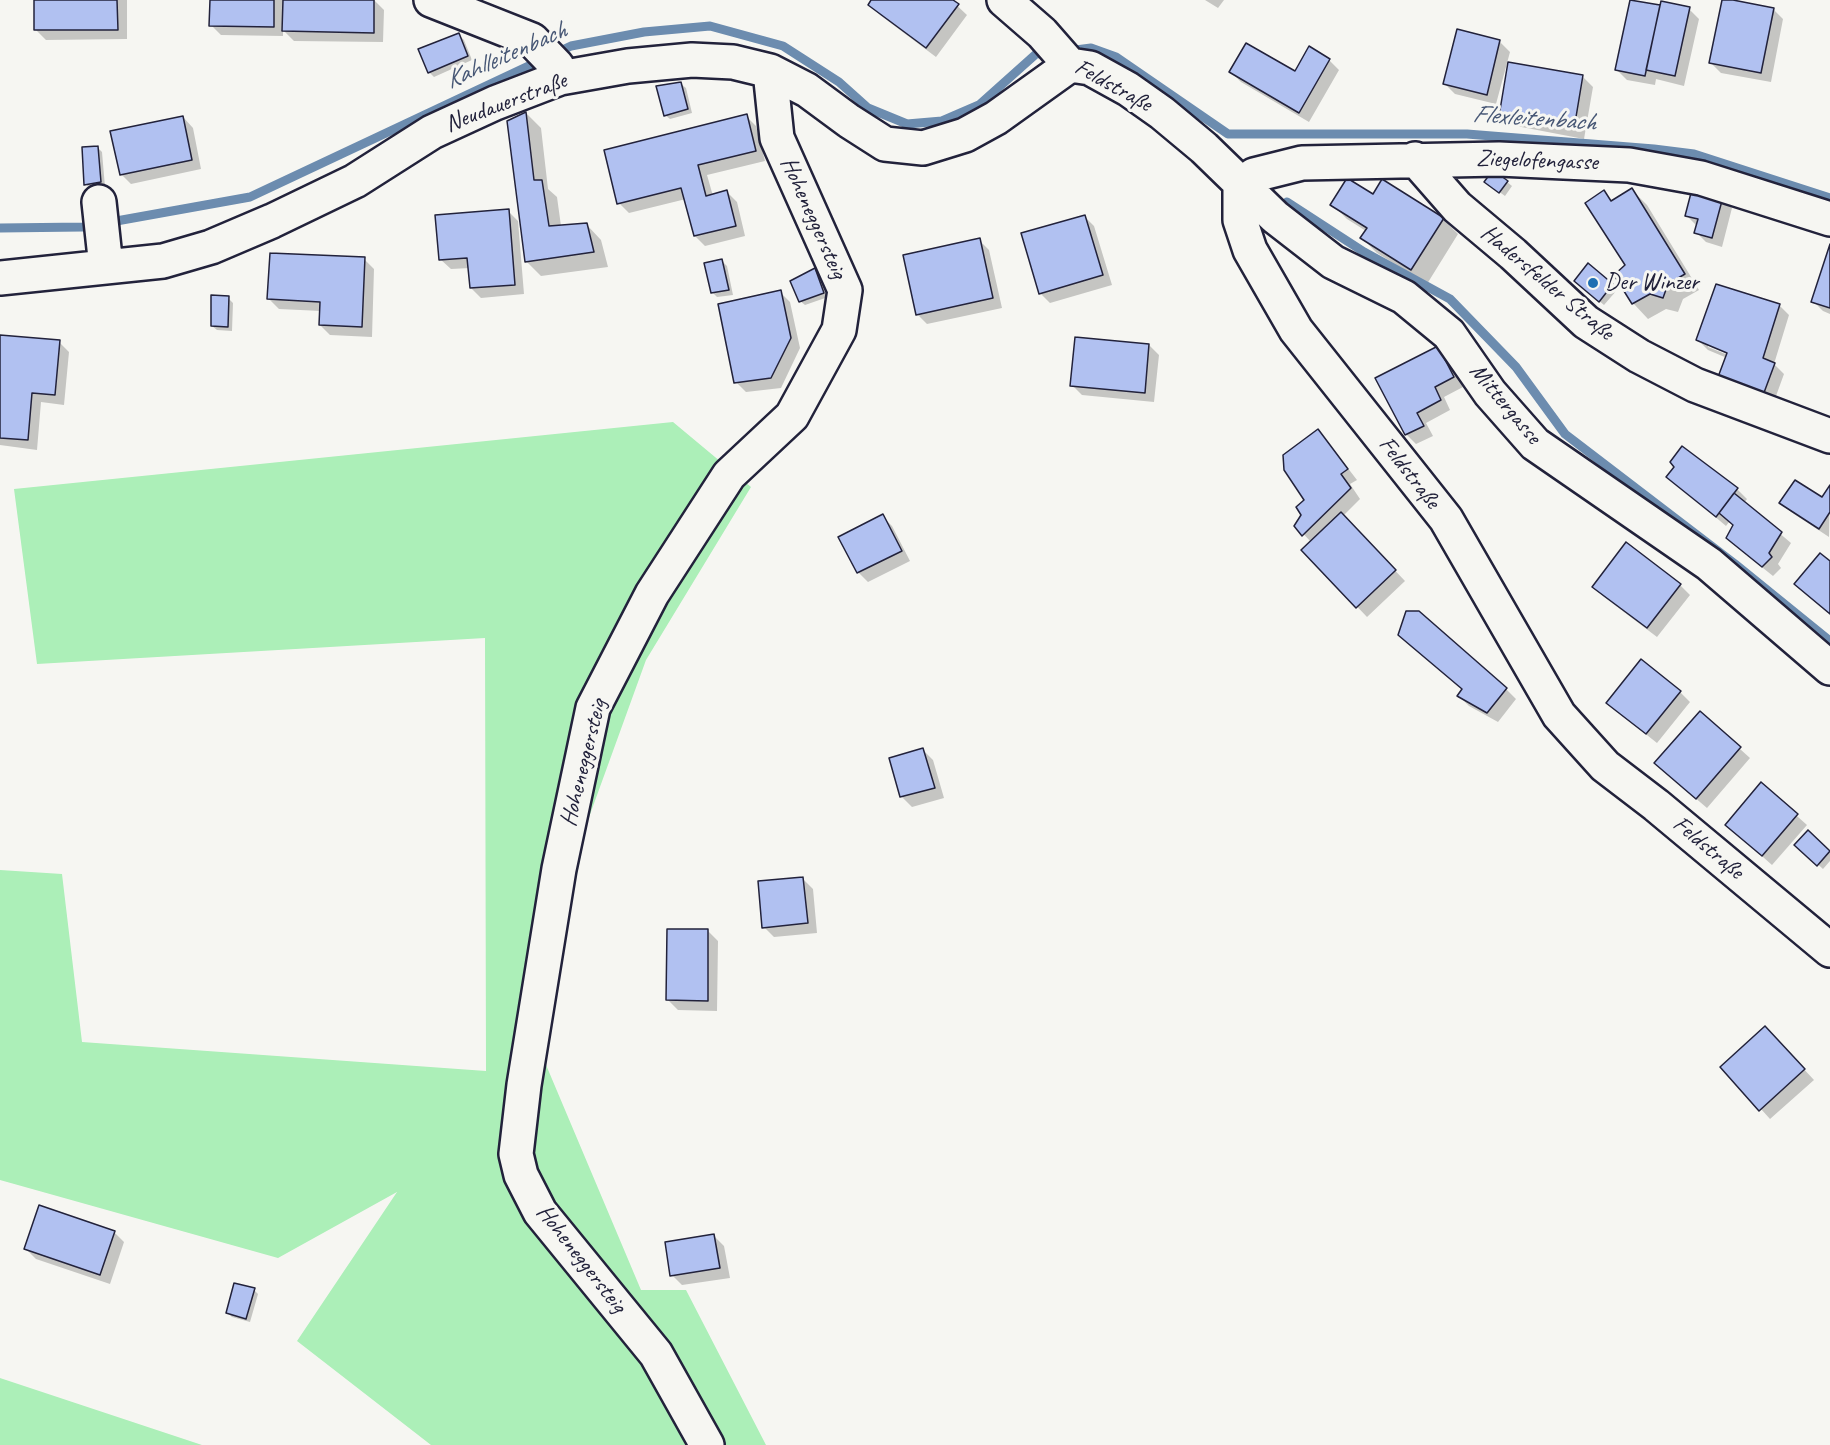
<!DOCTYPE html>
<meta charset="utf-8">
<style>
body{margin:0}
canvas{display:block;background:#f6f6f2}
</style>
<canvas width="1830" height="1445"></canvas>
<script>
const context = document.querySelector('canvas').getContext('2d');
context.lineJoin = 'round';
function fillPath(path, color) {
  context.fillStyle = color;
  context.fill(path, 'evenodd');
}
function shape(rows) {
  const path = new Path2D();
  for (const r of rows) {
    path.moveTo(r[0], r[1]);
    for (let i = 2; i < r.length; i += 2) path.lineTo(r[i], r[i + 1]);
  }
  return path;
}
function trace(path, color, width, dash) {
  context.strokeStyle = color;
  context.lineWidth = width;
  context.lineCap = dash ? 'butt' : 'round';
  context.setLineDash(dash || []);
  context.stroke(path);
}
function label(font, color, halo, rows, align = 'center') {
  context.font = font + ' Caveat,sans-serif';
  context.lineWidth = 6;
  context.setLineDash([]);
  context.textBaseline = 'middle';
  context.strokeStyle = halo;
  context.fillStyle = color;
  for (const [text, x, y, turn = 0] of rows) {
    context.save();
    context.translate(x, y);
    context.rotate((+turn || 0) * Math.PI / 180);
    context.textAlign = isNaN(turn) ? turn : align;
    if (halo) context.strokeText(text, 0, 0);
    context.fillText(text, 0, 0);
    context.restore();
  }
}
fillPath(shape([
 [673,422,751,487,646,660,588,820,541,1053,641,1290,686,1290,766,1445,718,1445,651,1357,691,1445,431,1445,297,1341,397,1192,278,1258,0,1180,0,870,62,874,82,1042,486,1071,485,638,37,664,14,489],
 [0,1378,202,1445,0,1445]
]), '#acefb8');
fillPath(shape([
 [36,0,127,0,127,39,46,40,36,30],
 [211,0,374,0,384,10,383,42,294,41,283,30,283,36,221,35,211,25],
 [873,0,951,0,967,15,936,57,880,15,870,5],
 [1205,0,1224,0,1218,8],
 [1723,0,1773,9,1783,19,1771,82,1721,73,1711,63],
 [1631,1,1662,7,1689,9,1699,19,1684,86,1656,79,1655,85,1627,80,1617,70],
 [1458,31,1500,42,1510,52,1496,104,1455,94,1445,84],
 [459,35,464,40,472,60,434,77,429,72],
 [1329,60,1339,70,1309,122,1241,82,1231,72,1295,73],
 [1583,77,1593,87,1584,139,1511,125,1500,115],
 [681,84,686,88,692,113,670,119,665,115],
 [526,113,541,128,548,189,557,197,561,226,586,224,601,240,608,267,541,276,526,261],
 [746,116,756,126,765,161,707,175,713,196,727,192,737,202,745,236,705,246,695,236,686,199,629,213,619,203],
 [183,117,193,128,201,169,131,184,121,174],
 [98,148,102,152,105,187,90,189,86,184],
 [1507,182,1512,186,1505,196,1491,186],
 [1632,190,1647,205,1699,290,1683,299,1678,312,1666,309,1648,319,1633,303,1616,275,1627,265,1604,192,1613,202],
 [1373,196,1443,219,1458,234,1427,284,1377,253,1362,238,1366,231,1347,219,1332,204],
 [1722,198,1732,208,1722,247,1706,242,1696,232,1696,225,1686,215],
 [508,211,518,221,524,294,481,298,471,288,470,268,451,269,440,259],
 [1084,216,1094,226,1112,285,1050,303,1040,293],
 [979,240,989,250,1002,308,927,324,917,314],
 [1830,248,1830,314,1823,311,1813,301],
 [364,259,374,269,372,337,330,335,320,325,321,311,279,309,269,299],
 [722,261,727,266,733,295,717,297,713,293],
 [1588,265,1617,290,1604,305,1580,285],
 [815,270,819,274,828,297,805,305,800,301],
 [780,292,790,302,800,348,781,388,746,392,736,382],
 [228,298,233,303,232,331,217,330,212,326],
 [1779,305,1789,315,1774,364,1784,374,1772,407,1727,358,1708,350,1698,340],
 [1708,343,1735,354,1733,357,1708,347],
 [0,336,59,342,69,352,64,405,41,402,37,450,0,445],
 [1149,345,1159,355,1154,402,1082,395,1072,385],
 [1437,347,1447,357,1463,387,1444,397,1450,410,1426,423,1433,436,1416,444,1406,434],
 [1318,431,1327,441,1357,480,1350,484,1360,499,1343,516,1405,581,1367,617,1303,550,1311,542,1296,526,1303,516],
 [1668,477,1737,489,1747,499,1744,503,1791,543,1778,564,1781,568,1773,576,1738,548,1728,538,1735,526,1729,522,1726,526],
 [1830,487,1829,537,1791,512,1781,503,1822,499],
 [882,516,892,526,910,561,868,582,858,572],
 [1680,585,1690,595,1657,637,1604,597,1594,587],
 [1410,645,1506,689,1516,699,1498,722,1469,706,1459,696,1463,690],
 [1680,692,1690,702,1657,743,1618,712],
 [1700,713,1750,758,1707,808,1666,773],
 [923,750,933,760,944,798,912,807,902,797,891,759],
 [1761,784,1807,825,1772,865,1727,825],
 [1808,832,1830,853,1830,861,1823,869,1797,845],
 [803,879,813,889,817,933,774,937,764,927],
 [708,931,718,941,717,1011,678,1010,668,1000],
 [1775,1038,1814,1080,1770,1119,1761,1109],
 [114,1232,124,1242,110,1284,36,1259,26,1249],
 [714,1236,724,1246,730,1278,682,1285,672,1275],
 [254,1290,258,1294,250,1322,232,1317,227,1312]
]), '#0003');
trace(shape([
 [1068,51,1091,48,1116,57,1228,134,1467,134,1654,149,1694,154,1830,198],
 [1287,202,1364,252,1450,299,1516,367,1565,434,1735,564,1830,641],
 [0,228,83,227,250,197,571,46,644,32,710,26,783,46,839,82,868,108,907,124,942,121,979,105,1036,54,1048,53]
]), '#6c8caf', 9);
const building = shape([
 [34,0,117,0,118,30,34,30,34,0],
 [210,0,274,0,274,27,209,26,210,0],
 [283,0,374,0,374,33,282,31,283,0],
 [871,0,953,0,959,4,926,48,868,5,871,0],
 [1630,0,1660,5,1645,76,1615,70,1630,0],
 [1722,0,1733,0,1774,8,1761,73,1709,63,1722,0],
 [1661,1,1690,7,1675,76,1646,70,1661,1],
 [1457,29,1500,40,1487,95,1443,84,1457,29],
 [459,33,468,56,428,73,418,49,459,33],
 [1246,43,1295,71,1309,46,1330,59,1299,113,1229,72,1246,43],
 [1508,62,1583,75,1574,129,1499,116,1508,62],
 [681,82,688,109,664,116,656,86,681,82],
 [526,112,534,180,542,180,549,226,587,223,594,252,525,262,507,121,526,112],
 [747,114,756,151,698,165,706,196,727,190,736,226,694,236,681,188,617,204,604,150,747,114],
 [183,116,192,160,120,175,110,131,183,116],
 [98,146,101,182,84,185,82,147,98,146],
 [1493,170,1508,181,1499,193,1484,182,1493,170],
 [1347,178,1373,194,1382,179,1444,218,1411,270,1360,238,1367,228,1330,205,1347,178],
 [1632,188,1685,274,1668,284,1663,298,1650,294,1632,304,1614,275,1625,265,1585,203,1604,190,1611,201,1632,188],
 [1692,189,1723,197,1712,238,1694,233,1698,219,1685,216,1692,189],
 [509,209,515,285,470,288,467,258,439,260,435,215,509,209],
 [1085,215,1103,275,1039,294,1021,233,1085,215],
 [980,238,993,298,916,315,903,255,980,238],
 [1830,244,1830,308,1811,302,1830,244],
 [270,253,365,257,362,327,319,325,320,302,267,299,270,253],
 [722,259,729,290,711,293,704,263,722,259],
 [1588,263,1613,284,1599,302,1574,281,1588,263],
 [815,268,824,293,799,302,790,281,815,268],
 [1716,284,1780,304,1763,358,1775,363,1762,398,1718,377,1727,353,1696,340,1716,284],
 [781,290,791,338,771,378,734,383,718,304,781,290],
 [211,295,229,296,228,327,211,326,211,295],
 [0,335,60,340,55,395,32,393,28,440,0,438,0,335],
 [1075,337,1149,344,1145,393,1070,386,1075,337],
 [1438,346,1454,377,1435,387,1441,400,1417,413,1424,426,1405,435,1375,378,1438,346],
 [1318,429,1348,469,1341,474,1351,488,1302,536,1294,526,1301,515,1296,507,1304,500,1284,470,1283,455,1318,429],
 [1682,446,1738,488,1716,517,1666,477,1674,467,1670,462,1682,446],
 [1795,480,1822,497,1830,485,1830,512,1819,529,1779,503,1795,480],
 [1734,493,1782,532,1769,553,1772,557,1762,567,1726,538,1733,525,1719,513,1734,493],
 [1341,512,1396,570,1356,608,1301,550,1341,512],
 [883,514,902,551,857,573,838,537,883,514],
 [1626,542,1681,584,1647,628,1592,587,1626,542],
 [1820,553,1830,561,1830,614,1794,584,1820,553],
 [1406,611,1419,611,1507,688,1487,713,1457,696,1462,689,1398,635,1406,611],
 [1641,659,1681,691,1646,734,1606,703,1641,659],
 [1700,711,1741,747,1696,799,1654,763,1700,711],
 [923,748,935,788,900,797,889,758,923,748],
 [1761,782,1798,814,1762,856,1725,825,1761,782],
 [1808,830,1830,851,1817,866,1794,845,1808,830],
 [803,877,808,923,762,928,758,881,803,877],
 [667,929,708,929,708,1001,666,1000,667,929],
 [1765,1026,1805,1069,1759,1111,1720,1067,1765,1026],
 [39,1205,115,1231,100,1275,24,1249,39,1205],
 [714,1234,720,1268,670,1276,665,1242,714,1234],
 [234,1283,255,1288,246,1319,226,1313,234,1283]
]);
fillPath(building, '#b1c1f1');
trace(building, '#22223b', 1.5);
const minor = shape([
 [431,0,532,40,557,66,560,78],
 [1004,0,1042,33,1070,65,1090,68,1128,89,1162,113,1204,148,1275,217,1333,262,1404,297,1449,334,1490,393,1535,444,1709,564,1830,668],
 [1415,159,1457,207,1513,254,1586,322,1639,356,1695,385,1830,436],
 [1240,185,1240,220,1250,250,1296,330,1446,519,1559,715,1605,766,1656,805,1830,950],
 [1240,185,1254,175,1302,163,1499,159,1629,165,1701,178,1830,219],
 [99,202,106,267],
 [0,278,163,261,211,247,272,221,355,181,432,132,495,103,560,78,628,66,692,60,733,62,770,71,807,90,849,121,885,144,923,148,965,135,996,118,1070,65],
 [707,1445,656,1354,540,1212,521,1175,516,1154,524,1085,559,869,593,708,652,594,729,475,792,416,839,330,845,290,777,138,770,71]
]);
trace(minor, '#22223b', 38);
trace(minor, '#f6f6f2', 33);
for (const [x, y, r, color] of [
 [1593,283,6,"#1f6fb2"]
]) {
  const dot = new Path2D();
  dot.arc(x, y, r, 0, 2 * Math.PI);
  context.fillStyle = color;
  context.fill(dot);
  trace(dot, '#f6f6f2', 2);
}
label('24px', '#22223b', '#f6f6f2', [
 ["Feldstraße",1113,86,29],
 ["Neudauerstraße",506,103,-21],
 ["Ziegelofengasse",1537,161,2],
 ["Hoheneggersteig",813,218,66],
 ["Hadersfelder Straße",1547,283,40],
 ["Mittergasse",1505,404,50],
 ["Feldstraße",1409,473,52],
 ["Hoheneggersteig",584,763,-76],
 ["Feldstraße",1708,848,40],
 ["Hoheneggersteig",581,1259,52]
]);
label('24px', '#22223b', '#f6f6f2', [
 ["Der Winzer",1605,283]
], 'left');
label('italic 26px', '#475775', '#f6f6f2', [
 ["Kahlleitenbach",506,56,-24],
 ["Flexleitenbach",1534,119,4]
]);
</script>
